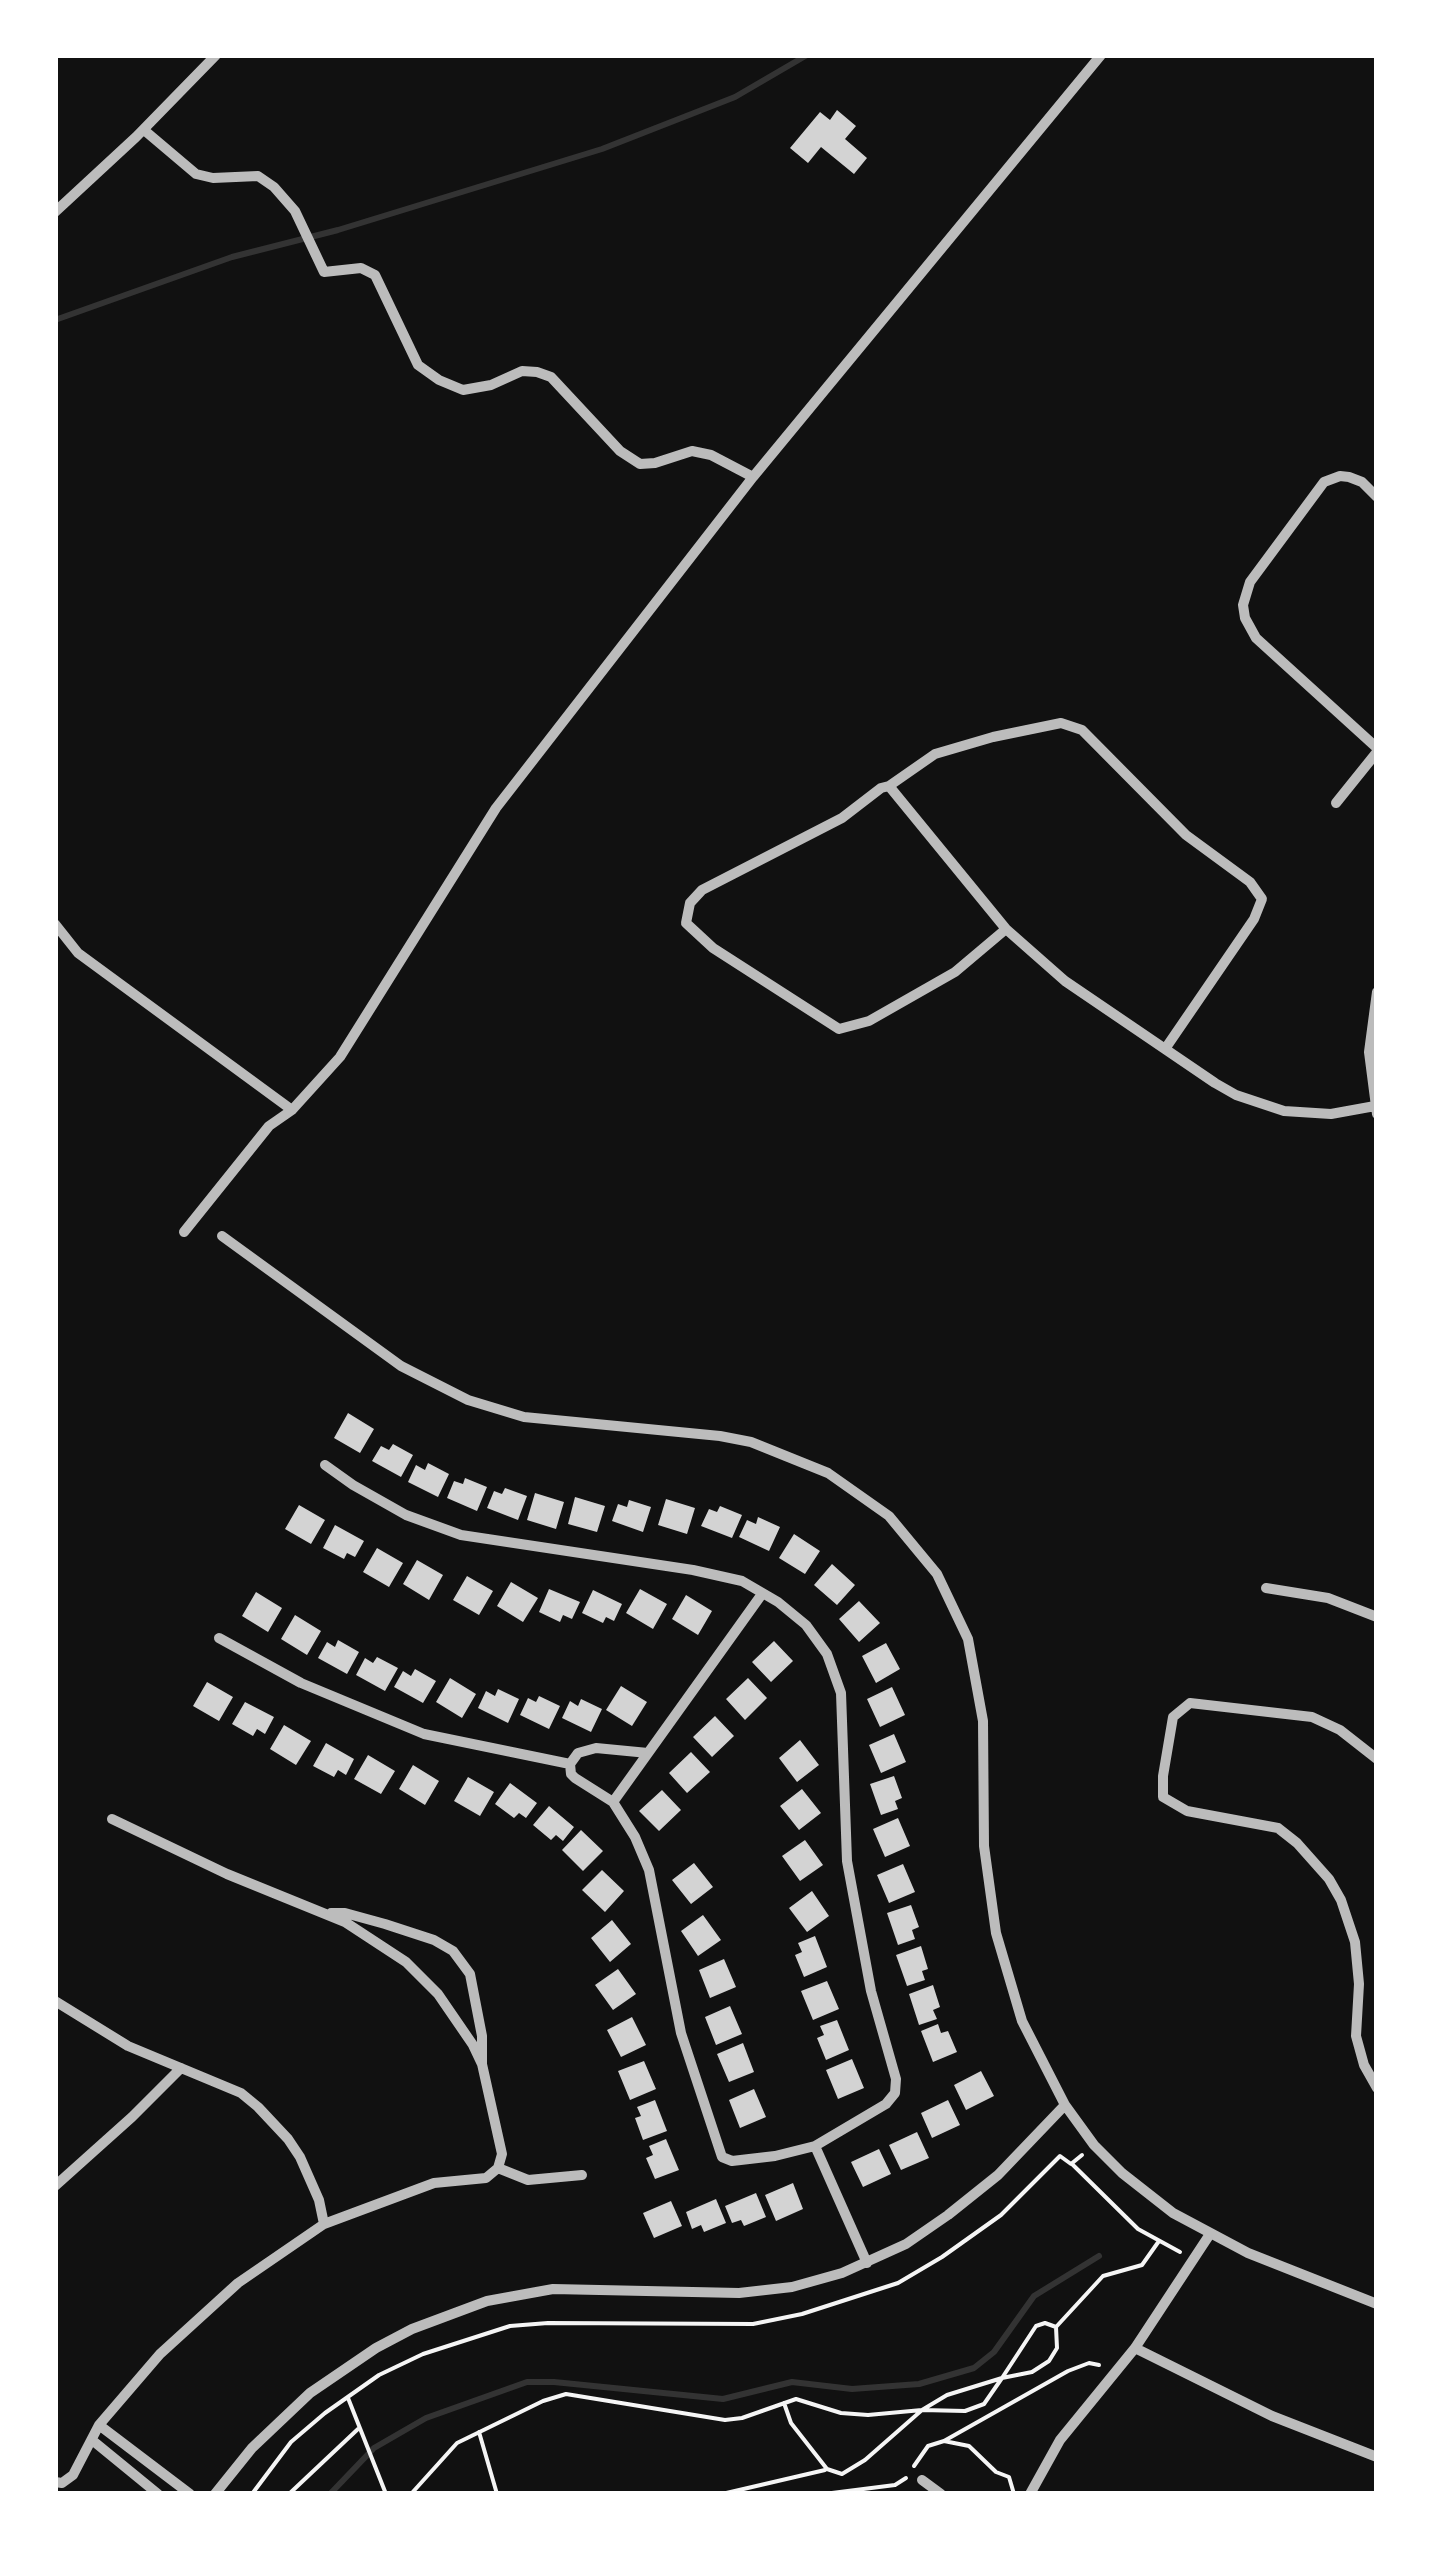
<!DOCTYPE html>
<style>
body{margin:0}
#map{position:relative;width:1432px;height:2549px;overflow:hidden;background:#111;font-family:"Sofia Sans Condensed",sans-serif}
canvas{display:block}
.frame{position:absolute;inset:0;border:58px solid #fff;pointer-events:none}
</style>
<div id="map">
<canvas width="1432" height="2549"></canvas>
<div class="frame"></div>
</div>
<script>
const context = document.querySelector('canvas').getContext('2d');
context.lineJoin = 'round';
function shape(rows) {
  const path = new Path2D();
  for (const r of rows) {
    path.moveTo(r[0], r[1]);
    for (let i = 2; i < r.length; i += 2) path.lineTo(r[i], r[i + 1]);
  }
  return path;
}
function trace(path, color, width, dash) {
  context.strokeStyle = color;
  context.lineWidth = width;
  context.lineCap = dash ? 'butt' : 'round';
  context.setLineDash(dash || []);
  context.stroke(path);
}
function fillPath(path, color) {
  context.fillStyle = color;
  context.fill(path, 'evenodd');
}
trace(shape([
 [55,320,232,257,338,230,602,149,735,97,807,55],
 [330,2494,374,2448,426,2418,527,2382,554,2382,723,2399,792,2382,852,2389,919,2384,974,2368,994,2352,1034,2296,1099,2256]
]), '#333', 6);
fillPath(shape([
 [837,110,856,126,845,139,867,158,854,174,821,147,808,163,790,148,820,112,830,120],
 [348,1413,374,1429,360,1453,334,1438],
 [393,1444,413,1455,401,1477,372,1461,381,1446,389,1450],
 [428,1463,449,1474,438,1497,408,1482,416,1465,425,1470],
 [465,1478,487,1487,477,1511,447,1498,454,1481,463,1484],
 [505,1488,527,1496,518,1520,487,1508,494,1491,502,1494],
 [535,1493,564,1502,556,1529,527,1520],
 [575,1497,605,1506,597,1532,568,1524],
 [666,1499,695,1508,687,1534,658,1525],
 [629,1500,651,1507,643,1532,612,1521,618,1504,627,1507],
 [299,1505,325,1520,311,1544,285,1529],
 [720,1506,742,1515,732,1538,701,1526,709,1509,717,1512],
 [758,1517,780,1527,769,1551,739,1537,747,1520,756,1524],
 [335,1525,364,1541,355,1557,347,1553,344,1559,323,1548],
 [794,1534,820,1551,805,1574,779,1558],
 [377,1548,403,1563,389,1587,363,1572],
 [417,1560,443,1575,429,1600,403,1584],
 [832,1564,855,1585,837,1605,814,1585],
 [467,1576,493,1591,479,1615,453,1600],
 [511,1582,538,1598,523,1622,497,1606],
 [549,1589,580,1602,572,1619,563,1615,560,1622,539,1612],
 [640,1589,667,1604,653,1629,626,1613],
 [593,1590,622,1604,614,1621,606,1617,603,1623,582,1613],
 [256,1592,282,1608,268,1632,242,1616],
 [686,1595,712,1611,698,1635,672,1619],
 [859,1601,880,1623,859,1642,839,1619],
 [295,1615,321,1631,307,1655,281,1639],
 [338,1640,359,1652,347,1674,318,1658,327,1642,335,1647],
 [774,1641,793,1661,771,1682,752,1662],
 [886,1643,900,1669,876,1683,862,1656],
 [377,1657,398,1668,385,1691,356,1675,365,1658,373,1663],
 [415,1669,436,1681,423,1703,394,1687,403,1671,411,1676],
 [450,1678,476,1694,462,1718,436,1702],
 [748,1678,767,1698,745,1720,726,1699],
 [207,1682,233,1697,219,1721,193,1706],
 [621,1686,647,1702,632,1726,606,1710],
 [892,1687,905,1715,880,1727,867,1699],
 [498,1689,519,1699,508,1723,478,1708,486,1691,495,1696],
 [539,1696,560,1706,549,1729,520,1715,528,1698,536,1702],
 [581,1699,602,1709,591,1732,562,1718,570,1701,578,1706],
 [245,1702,274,1717,265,1734,257,1729,253,1736,232,1724],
 [715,1716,734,1736,712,1757,693,1737],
 [284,1725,311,1741,296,1765,270,1749],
 [894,1734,906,1762,881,1773,869,1745],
 [800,1740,819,1765,797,1782,779,1758],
 [326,1743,354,1759,346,1775,338,1770,334,1777,313,1766],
 [691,1752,710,1772,687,1793,669,1773],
 [368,1755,395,1771,381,1794,354,1779],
 [413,1765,439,1781,425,1805,399,1789],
 [894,1776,902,1798,895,1801,898,1809,881,1815,870,1784],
 [468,1777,494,1792,480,1816,454,1801],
 [510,1783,537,1803,526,1818,519,1813,514,1818,495,1804],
 [802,1789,821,1813,799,1830,780,1806],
 [662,1790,681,1810,659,1831,639,1811],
 [549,1806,574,1827,563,1841,556,1835,551,1840,533,1825],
 [898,1818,910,1846,885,1857,873,1829],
 [581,1830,603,1851,583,1871,562,1850],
 [805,1840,823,1865,800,1881,782,1856],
 [694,1863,713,1887,691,1904,672,1880],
 [903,1864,915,1892,889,1903,877,1875],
 [602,1870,624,1891,605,1912,582,1890],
 [812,1891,829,1916,807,1932,789,1908],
 [911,1905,919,1927,912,1930,915,1939,898,1945,887,1913],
 [703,1915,721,1940,698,1956,681,1931],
 [612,1920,631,1944,610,1962,591,1938],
 [815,1936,827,1967,804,1977,795,1955,802,1952,798,1943],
 [921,1946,928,1969,922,1971,925,1980,907,1986,896,1955],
 [724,1959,736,1987,710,1998,699,1970],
 [618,1969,636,1994,613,2010,595,1985],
 [827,1981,839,2009,813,2020,801,1991],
 [933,1985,940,2007,933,2010,937,2019,919,2025,909,1994],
 [730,2006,742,2034,716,2045,705,2017],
 [632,2017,646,2045,621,2057,607,2030],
 [837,2020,849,2050,826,2060,817,2038,824,2035,820,2026],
 [938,2024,941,2033,948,2031,957,2052,933,2062,921,2031],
 [743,2043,754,2072,729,2082,717,2054],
 [852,2059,864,2088,838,2099,826,2070],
 [644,2061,656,2089,630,2100,618,2071],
 [981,2071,994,2096,966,2110,954,2085],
 [754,2089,766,2117,740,2128,729,2100],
 [655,2100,667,2131,643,2140,635,2118,641,2116,637,2107],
 [948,2100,960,2125,932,2138,921,2113],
 [917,2132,929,2158,901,2170,889,2145],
 [666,2139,679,2170,655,2179,646,2158,653,2155,649,2146],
 [879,2149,891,2174,863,2187,851,2162],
 [793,2183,803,2209,776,2221,765,2195],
 [756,2193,766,2217,744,2226,741,2220,732,2223,725,2206],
 [716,2199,726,2223,704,2232,701,2225,692,2229,686,2212],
 [671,2201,682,2226,654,2238,643,2213]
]), '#d3d3d3');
trace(shape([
 [1072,2164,1138,2229,1180,2252],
 [348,2398,386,2494],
 [784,2403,791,2423,827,2469,842,2474,865,2460,922,2410,965,2411,984,2404,1002,2378,1032,2372,1049,2361,1057,2348,1056,2327],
 [479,2432,497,2494],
 [944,2441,1068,2371,1089,2363,1099,2365],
 [914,2466,928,2446,944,2441,969,2446,996,2472,1009,2477,1014,2494],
 [252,2494,291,2442,325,2413,379,2375,423,2354,510,2326,548,2323,753,2324,802,2314,898,2283,942,2257,1001,2215,1060,2156,1071,2164,1082,2155],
 [289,2494,358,2429],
 [411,2494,457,2443,543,2401,566,2394,725,2420,742,2418,796,2399,841,2413,868,2415,922,2410,947,2395,1002,2378,1036,2326,1045,2323,1056,2327,1103,2276,1142,2265,1159,2241],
 [722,2494,825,2470],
 [824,2494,895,2485,906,2478]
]), '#f5f5f5', 4);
trace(shape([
 [144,130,196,174,213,178,258,176,274,187,295,211,324,272,361,268,375,275,418,365,439,380,463,390,491,385,522,371,537,372,551,377,620,451,640,464,655,463,692,451,711,455,753,477],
 [55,212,136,137,216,55],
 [1377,497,1362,482,1349,477,1340,476,1324,482,1250,582,1243,605,1245,618,1256,638,1377,748],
 [889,786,935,754,993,737,1061,723,1082,730,1186,835,1250,882,1262,899,1254,919,1165,1049],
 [1336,803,1377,752],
 [55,924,78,953,292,1110],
 [1006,929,955,972,869,1021,839,1029,713,948,686,923,690,903,702,890,842,818,881,788,889,786,1006,929,1065,981,1215,1083,1236,1095,1284,1111,1331,1114,1375,1106],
 [1377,992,1369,1052,1377,1114],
 [184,1232,269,1126,292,1110,340,1057,496,808,753,477,1101,55],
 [222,1236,401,1366,468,1400,524,1417,720,1436,751,1442,828,1473,889,1516,937,1574,968,1639,983,1721,984,1846,996,1933,1022,2021,1065,2105,1094,2145,1122,2173,1173,2213,1248,2253,1377,2304],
 [325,1465,353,1485,406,1515,461,1535,693,1570,742,1581,778,1602,806,1625,827,1654,841,1693,847,1861,871,1991,896,2079,895,2093,886,2104,815,2146,775,2156,732,2161,722,2157,681,2033,649,1870,635,1837,613,1802,575,1778,571,1774,570,1764],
 [1266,1588,1328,1598,1377,1617],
 [219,1638,301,1683,424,1734,570,1764],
 [1377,1759,1340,1730,1312,1717,1190,1703,1173,1717,1163,1776,1163,1797,1187,1811,1278,1828,1297,1843,1329,1879,1341,1900,1355,1942,1359,1984,1356,2036,1364,2065,1377,2088],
 [570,1764,578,1753,596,1748,648,1753],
 [613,1802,762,1594],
 [331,1913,345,1913,385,1924,434,1940,453,1951,470,1974,482,2036,482,2063],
 [55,2001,128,2046,241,2093,258,2107,288,2139,300,2157,319,2200,324,2224],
 [815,2146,867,2263],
 [498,2168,528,2180,582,2175],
 [55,2186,132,2117,181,2068],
 [1135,2348,1272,2416,1377,2457],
 [99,2425,190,2494],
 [92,2440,158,2494],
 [922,2480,941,2494],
 [55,2482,62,2483,73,2475,99,2425,160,2354,238,2283,324,2224,434,2183,486,2178,498,2168,502,2154,482,2064,473,2045,438,1994,406,1962,345,1922,227,1874,112,1819],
 [215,2494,252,2448,310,2393,376,2348,412,2329,487,2301,553,2289,739,2293,792,2287,842,2273,906,2244,948,2215,998,2175,1065,2105],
 [1030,2494,1060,2440,1135,2348,1210,2234]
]), '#bcbcbc', 10);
</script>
